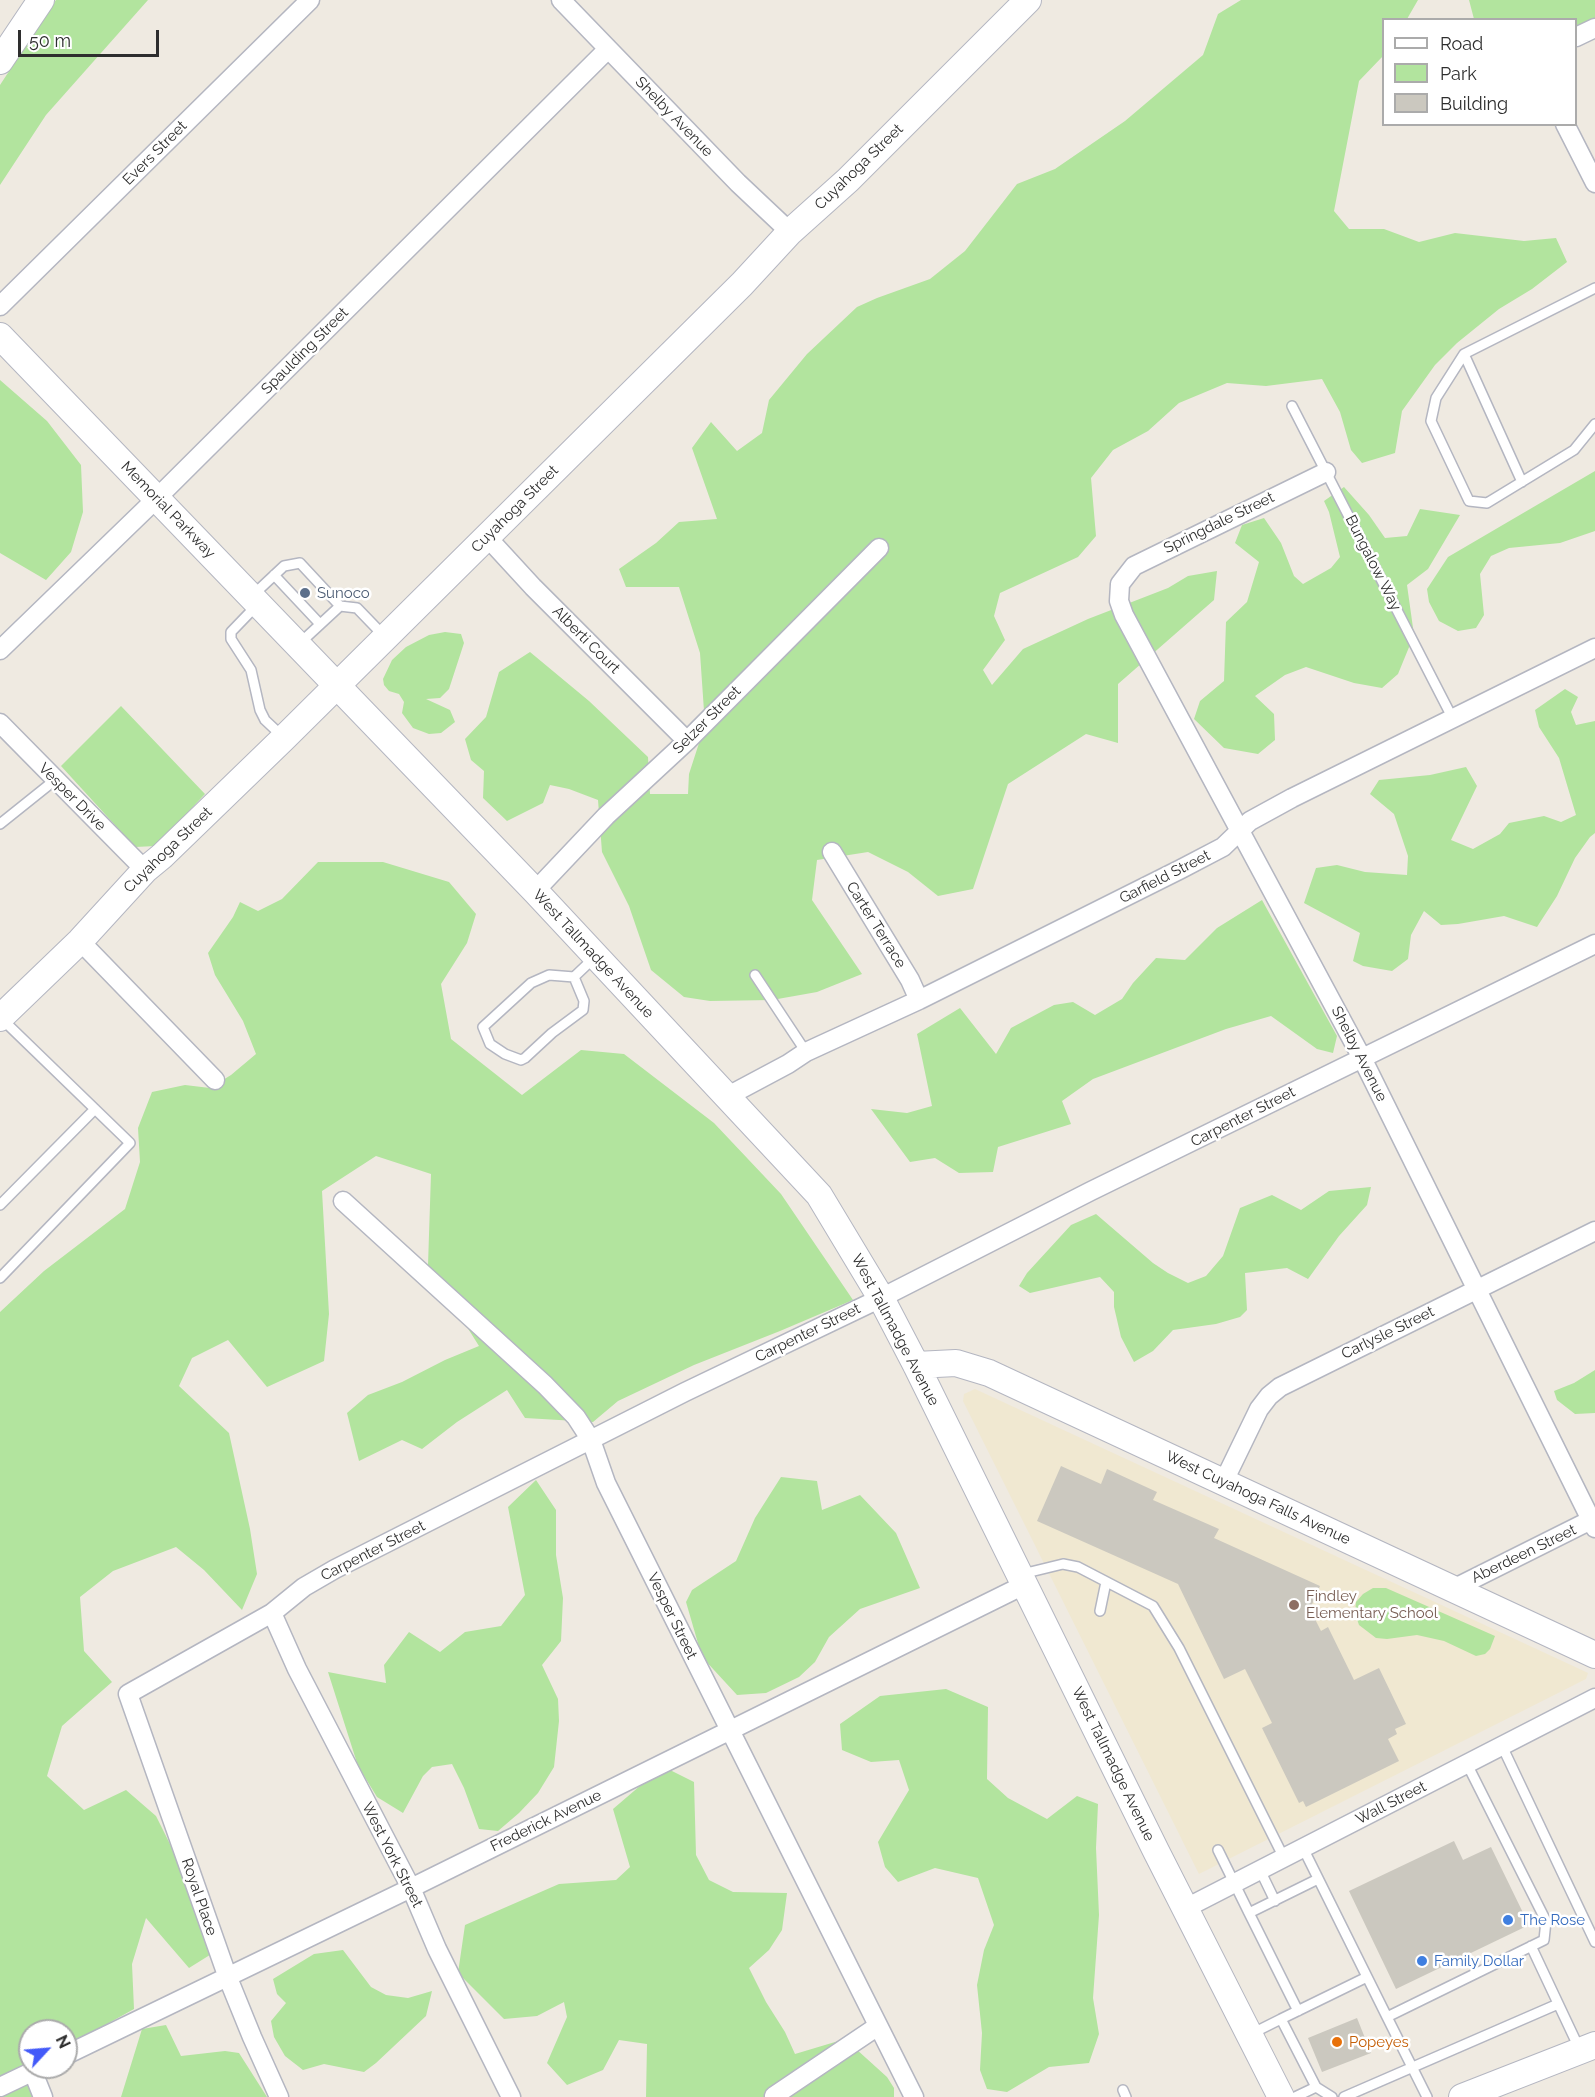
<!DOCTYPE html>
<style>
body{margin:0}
#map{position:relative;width:1595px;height:2097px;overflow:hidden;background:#efeae1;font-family:Raleway,sans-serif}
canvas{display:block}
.legend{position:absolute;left:1382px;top:18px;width:195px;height:108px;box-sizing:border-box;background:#fff;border:2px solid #ababab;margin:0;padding:8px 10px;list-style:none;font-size:18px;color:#2e2e2e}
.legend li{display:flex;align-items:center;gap:12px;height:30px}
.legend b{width:30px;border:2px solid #ababab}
.north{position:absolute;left:18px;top:2019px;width:60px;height:60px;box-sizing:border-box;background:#fff;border:2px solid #ababab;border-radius:50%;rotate:64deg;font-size:16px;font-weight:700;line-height:24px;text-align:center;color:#2e2e2e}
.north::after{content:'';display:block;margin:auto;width:21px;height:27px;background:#435af9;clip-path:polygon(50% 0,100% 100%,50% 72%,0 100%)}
.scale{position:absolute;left:18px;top:30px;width:141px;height:27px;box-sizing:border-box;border:3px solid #2e2e2e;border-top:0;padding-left:8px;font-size:18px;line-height:21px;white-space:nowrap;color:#2e2e2e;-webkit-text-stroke:4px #fff;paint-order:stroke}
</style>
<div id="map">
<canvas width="1595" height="2097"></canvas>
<ul class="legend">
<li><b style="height:8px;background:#fff"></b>Road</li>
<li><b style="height:16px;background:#b2e49e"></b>Park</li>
<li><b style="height:16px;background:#cbc8bf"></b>Building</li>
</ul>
<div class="north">N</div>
<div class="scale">50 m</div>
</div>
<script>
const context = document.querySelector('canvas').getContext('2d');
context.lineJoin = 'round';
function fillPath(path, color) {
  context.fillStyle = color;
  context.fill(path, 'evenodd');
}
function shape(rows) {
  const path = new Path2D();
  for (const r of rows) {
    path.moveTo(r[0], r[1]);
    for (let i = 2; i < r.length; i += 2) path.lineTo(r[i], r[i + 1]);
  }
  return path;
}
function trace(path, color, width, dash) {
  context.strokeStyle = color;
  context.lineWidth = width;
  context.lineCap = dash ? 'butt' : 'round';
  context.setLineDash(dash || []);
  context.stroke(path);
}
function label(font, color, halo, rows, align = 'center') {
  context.font = font + ' Raleway,sans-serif';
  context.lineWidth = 5;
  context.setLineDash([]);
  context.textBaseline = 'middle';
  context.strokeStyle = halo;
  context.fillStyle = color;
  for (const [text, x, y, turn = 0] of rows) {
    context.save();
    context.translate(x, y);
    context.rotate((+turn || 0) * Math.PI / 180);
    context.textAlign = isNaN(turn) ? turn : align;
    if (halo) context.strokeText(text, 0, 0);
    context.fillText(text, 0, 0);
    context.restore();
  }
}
fillPath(shape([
 [975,1389,1571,1665,1588,1673,1586,1679,1199,1874,963,1401,964,1394]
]), '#f0e8d1');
fillPath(shape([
 [56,0,148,0,46,115,0,185,0,85],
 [1241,0,1418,0,1407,19,1384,20,1383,56,1359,81,1334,211,1349,229,1384,229,1419,242,1455,233,1524,241,1556,238,1567,262,1532,289,1499,309,1457,343,1435,365,1402,411,1395,453,1362,463,1351,450,1340,412,1322,379,1266,386,1227,383,1179,403,1148,431,1113,450,1091,478,1096,536,1078,557,1000,593,994,616,1005,640,983,670,992,685,1023,649,1088,619,1168,588,1188,576,1217,571,1214,600,1118,684,1118,743,1086,734,1008,784,973,889,938,896,908,872,868,852,817,860,812,900,862,974,817,992,772,1000,710,1001,684,997,651,970,629,906,602,852,598,800,569,789,550,785,543,803,507,821,483,798,484,771,471,760,465,739,486,717,499,672,530,652,589,701,648,757,650,794,688,794,689,774,700,740,704,711,700,653,679,587,626,587,619,569,656,543,679,522,717,519,692,448,711,422,737,451,762,433,769,400,807,354,857,307,877,298,930,279,965,251,1017,184,1055,169,1125,121,1203,55,1218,14],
 [1469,0,1595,0,1595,23,1576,30,1576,20,1474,19],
 [0,380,47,421,81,465,83,512,71,552,46,580,0,553],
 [1595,471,1595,531,1560,543,1509,548,1491,556,1480,574,1484,615,1476,628,1458,631,1439,621,1429,602,1427,589,1448,557],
 [1344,487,1369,515,1385,538,1407,536,1420,509,1460,515,1428,569,1407,585,1414,635,1398,674,1382,688,1354,683,1306,667,1285,675,1255,696,1274,714,1275,740,1258,754,1224,748,1194,719,1200,701,1224,681,1226,622,1247,602,1259,562,1235,543,1242,525,1264,518,1281,543,1294,576,1303,584,1331,568,1340,557,1329,512,1324,501],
 [445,632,461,634,464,643,449,689,440,698,426,699,450,710,455,722,441,733,429,734,413,728,402,713,404,702,399,694,389,691,384,685,383,679,392,660,406,647,429,635],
 [1565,689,1578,697,1571,712,1576,725,1595,721,1595,833,1590,837,1575,858,1557,896,1537,927,1504,916,1458,924,1441,925,1424,911,1411,935,1408,959,1392,971,1363,966,1353,961,1360,933,1304,903,1316,868,1337,865,1365,872,1407,875,1408,856,1394,814,1370,794,1379,780,1430,775,1466,767,1477,786,1451,840,1473,849,1500,834,1509,823,1544,816,1561,822,1576,815,1559,758,1539,727,1535,710],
 [121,706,205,794,156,846,135,847,61,766],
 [318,862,383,862,449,882,476,914,467,943,441,984,451,1039,522,1095,581,1050,624,1054,714,1123,781,1194,853,1300,780,1331,694,1365,618,1401,593,1422,525,1418,507,1390,457,1422,422,1449,402,1440,359,1461,347,1413,368,1395,402,1382,445,1360,479,1346,428,1265,431,1174,376,1156,322,1191,329,1314,324,1361,267,1387,228,1340,192,1358,179,1386,229,1433,250,1529,257,1574,242,1610,204,1570,176,1547,113,1571,80,1597,84,1651,112,1682,62,1726,47,1776,84,1810,126,1790,156,1816,176,1856,213,1953,189,1968,146,1918,132,1964,134,2009,71,2044,66,2051,66,2031,30,2031,30,2067,55,2067,35,2097,0,2097,0,1312,44,1271,125,1209,140,1162,138,1128,152,1092,185,1085,210,1088,231,1075,256,1054,243,1021,215,975,208,953,233,917,240,902,258,911,282,899],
 [1262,900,1337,1036,1333,1053,1317,1049,1271,1016,1226,1029,1093,1079,1062,1101,1071,1124,998,1147,993,1172,959,1173,935,1158,910,1162,871,1109,907,1113,932,1106,917,1034,960,1008,996,1054,1011,1028,1054,1005,1073,1002,1095,1015,1122,999,1133,983,1156,958,1185,960,1217,928],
 [1371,1187,1367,1205,1339,1236,1308,1279,1287,1268,1245,1273,1247,1310,1240,1317,1216,1324,1173,1330,1153,1351,1134,1362,1121,1337,1114,1307,1114,1292,1100,1277,1030,1293,1019,1286,1027,1273,1071,1225,1096,1214,1153,1263,1168,1273,1188,1283,1206,1276,1223,1256,1240,1208,1272,1195,1301,1210,1329,1191],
 [1595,1370,1595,1413,1575,1414,1557,1400,1554,1391,1574,1383],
 [781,1477,817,1481,822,1510,860,1495,896,1533,920,1588,860,1609,829,1637,815,1662,799,1677,766,1693,737,1695,702,1657,686,1602,692,1590,736,1561,755,1518],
 [536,1480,556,1510,556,1555,563,1598,561,1641,542,1665,558,1699,559,1721,554,1767,538,1793,519,1813,498,1831,479,1829,464,1788,452,1764,432,1767,423,1776,403,1813,377,1797,358,1766,328,1672,386,1683,384,1665,409,1632,440,1652,465,1632,501,1626,525,1595,508,1507],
 [1373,1588,1386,1588,1495,1636,1490,1649,1485,1654,1476,1656,1444,1641,1417,1635,1387,1639,1376,1638,1359,1625,1355,1613,1356,1602,1363,1594],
 [946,1689,988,1707,987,1779,1008,1798,1047,1819,1077,1796,1098,1804,1096,1848,1099,1915,1093,1998,1099,2034,1089,2063,1049,2067,1007,2092,987,2089,980,2070,982,2033,977,1985,984,1950,994,1925,978,1878,935,1868,898,1882,885,1867,878,1842,909,1790,899,1760,871,1762,842,1750,840,1724,880,1696],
 [670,1770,694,1782,696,1855,709,1880,733,1892,787,1893,782,1930,769,1950,749,1968,766,2002,785,2032,795,2054,845,2039,887,2077,894,2088,894,2097,646,2097,647,2044,619,2040,603,2070,567,2085,547,2063,567,2017,564,2002,537,2016,504,2019,458,1973,465,1925,559,1884,616,1880,630,1867,613,1809,641,1785],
 [343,1950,371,1987,386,1995,408,1998,432,1991,426,2016,376,2063,364,2072,324,2064,303,2070,285,2056,274,2037,271,2021,286,2003,277,1994,273,1979,314,1954],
 [166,2025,181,2056,225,2051,239,2053,267,2097,121,2097,142,2029]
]), '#b2e49e');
fillPath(shape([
 [1061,1466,1101,1484,1107,1469,1157,1492,1153,1500,1219,1529,1214,1538,1320,1586,1310,1609,1321,1631,1328,1627,1354,1680,1379,1668,1406,1724,1395,1729,1397,1734,1388,1739,1399,1761,1306,1807,1303,1801,1299,1803,1262,1728,1272,1723,1245,1669,1224,1679,1178,1584,1037,1521],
 [1454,1841,1463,1860,1491,1847,1529,1925,1396,1989,1349,1891],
 [1357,2018,1371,2053,1322,2072,1308,2038]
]), '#cbc8bf');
const lane = shape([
 [1595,288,1464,354,1436,398,1431,421,1469,501,1487,503,1574,450,1595,424],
 [1464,354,1522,482],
 [1292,406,1453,719],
 [274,575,320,624],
 [252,596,284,566,300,563,340,606],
 [257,605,231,632,231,639,251,670,260,710,265,720,282,736],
 [300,643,340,606,357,608,385,637],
 [0,824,55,780],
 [755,975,806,1052],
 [574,977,584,1001,583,1010,552,1033,525,1058,521,1060,505,1054,490,1044,483,1027,531,983,549,975,574,977,595,957],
 [0,1205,95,1109],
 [0,1278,130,1143,2,1019],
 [1022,1574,1063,1564,1078,1567,1153,1606,1179,1648,1284,1858],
 [1100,1611,1106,1582],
 [1502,1746,1595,1942],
 [1303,1848,1387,2017],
 [1218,1850,1249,1913,1318,1879],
 [1260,1870,1275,1901],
 [1249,1913,1298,2011],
 [1531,1946,1580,2050],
 [1281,2019,1367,1977],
 [1251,2034,1281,2019,1316,2087],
 [1123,2090,1126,2097],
 [1295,2097,1316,2087,1332,2097],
 [1344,2097,1558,2004],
 [1427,2097,1387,2017,1544,1940,1546,1921,1467,1764]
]);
const street = shape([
 [561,0,738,183,790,232],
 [1576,37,1595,28],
 [1565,124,1595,183],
 [0,306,310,0],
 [1326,472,1134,566,1120,584,1119,601,1124,615,1362,1058,1595,1528],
 [487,537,533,587,687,741],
 [0,650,156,499,608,49],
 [0,723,145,870],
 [832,852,910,980,919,1000],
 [535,891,606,816,687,741,879,548],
 [80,941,215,1080],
 [728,1096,788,1064,806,1052,919,1000,1181,869,1223,847,1250,821,1292,798,1595,648],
 [343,1201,545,1385,576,1417,591,1440,606,1483,914,2097],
 [1224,1481,1259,1409,1269,1396,1280,1387,1595,1231],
 [1453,1589,1595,1518],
 [272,1613,297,1669,411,1888,437,1949,511,2097],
 [1186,1908,1595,1698],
 [66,2055,411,1888,1024,1585],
 [33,2072,43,2097],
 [0,2087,42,2067],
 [774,2096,878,2026],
 [279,2097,252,2037,228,1978,128,1694,272,1613,304,1587,335,1569,685,1392,881,1298,1091,1191,1595,944]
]);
const secondary = shape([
 [0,61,41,0],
 [0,336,535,891,819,1195,881,1298,916,1365,1156,1851,1281,2097],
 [0,1018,80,941,145,870,162,856,284,738,742,284,790,232,848,180,1028,0],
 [916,1365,956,1363,989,1373,1595,1655],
 [1462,2097,1595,2045]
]);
trace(lane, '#b4b6c1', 12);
trace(street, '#b4b6c1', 21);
trace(secondary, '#b4b6c1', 28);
trace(lane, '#fff', 9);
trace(street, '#fff', 18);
trace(secondary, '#fff', 26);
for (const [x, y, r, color] of [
 [305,593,6,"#5c6f8a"],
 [1294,1605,6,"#8d6e63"],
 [1508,1920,6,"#3f7fe0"],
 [1422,1961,6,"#3f7fe0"],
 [1337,2042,6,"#e8710a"]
]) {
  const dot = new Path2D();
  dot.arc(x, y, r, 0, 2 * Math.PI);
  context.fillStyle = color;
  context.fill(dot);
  trace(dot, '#fff', 2);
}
label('15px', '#2e2e2e', '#fff', [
 ["Shelby Avenue",674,117,46],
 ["Evers Street",155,153,-45],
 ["Cuyahoga Street",859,167,-44],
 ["Spaulding Street",305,351,-45],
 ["Cuyahoga Street",515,509,-45],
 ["Memorial Parkway",168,510,46],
 ["Springdale Street",1219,523,-26],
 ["Bungalow Way",1373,563,63],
 ["Alberti Court",586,640,45],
 ["Selzer Street",707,720,-45],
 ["Vesper Drive",72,797,45],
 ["Cuyahoga Street",168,850,-44],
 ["Garfield Street",1165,877,-27],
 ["Carter Terrace",876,925,58],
 ["West Tallmadge Avenue",593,954,47],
 ["Shelby Avenue",1359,1054,63],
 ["Carpenter Street",1243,1117,-27],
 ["West Tallmadge Avenue",895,1330,62],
 ["Carpenter Street",808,1333,-26],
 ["Carlysle Street",1388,1333,-26],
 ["West Cuyahoga Falls Avenue",1258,1498,25],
 ["Carpenter Street",373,1551,-27],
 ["Aberdeen Street",1524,1554,-26],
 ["Vesper Street",672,1616,64],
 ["West Tallmadge Avenue",1113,1764,64],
 ["Wall Street",1391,1803,-27],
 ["Frederick Avenue",546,1821,-26],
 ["West York Street",392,1855,63],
 ["Royal Place",199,1897,71]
]);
label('15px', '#4e5e75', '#fff', [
 ["Sunoco",317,593]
], 'left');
label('15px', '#785e54', '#fff', [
 ["Findley",1306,1596],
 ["Elementary School",1306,1613]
], 'left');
label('15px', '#366cbe', '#fff', [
 ["The Rose",1520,1920],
 ["Family Dollar",1434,1961]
], 'left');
label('15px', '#c56008', '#fff', [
 ["Popeyes",1349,2042]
], 'left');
</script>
